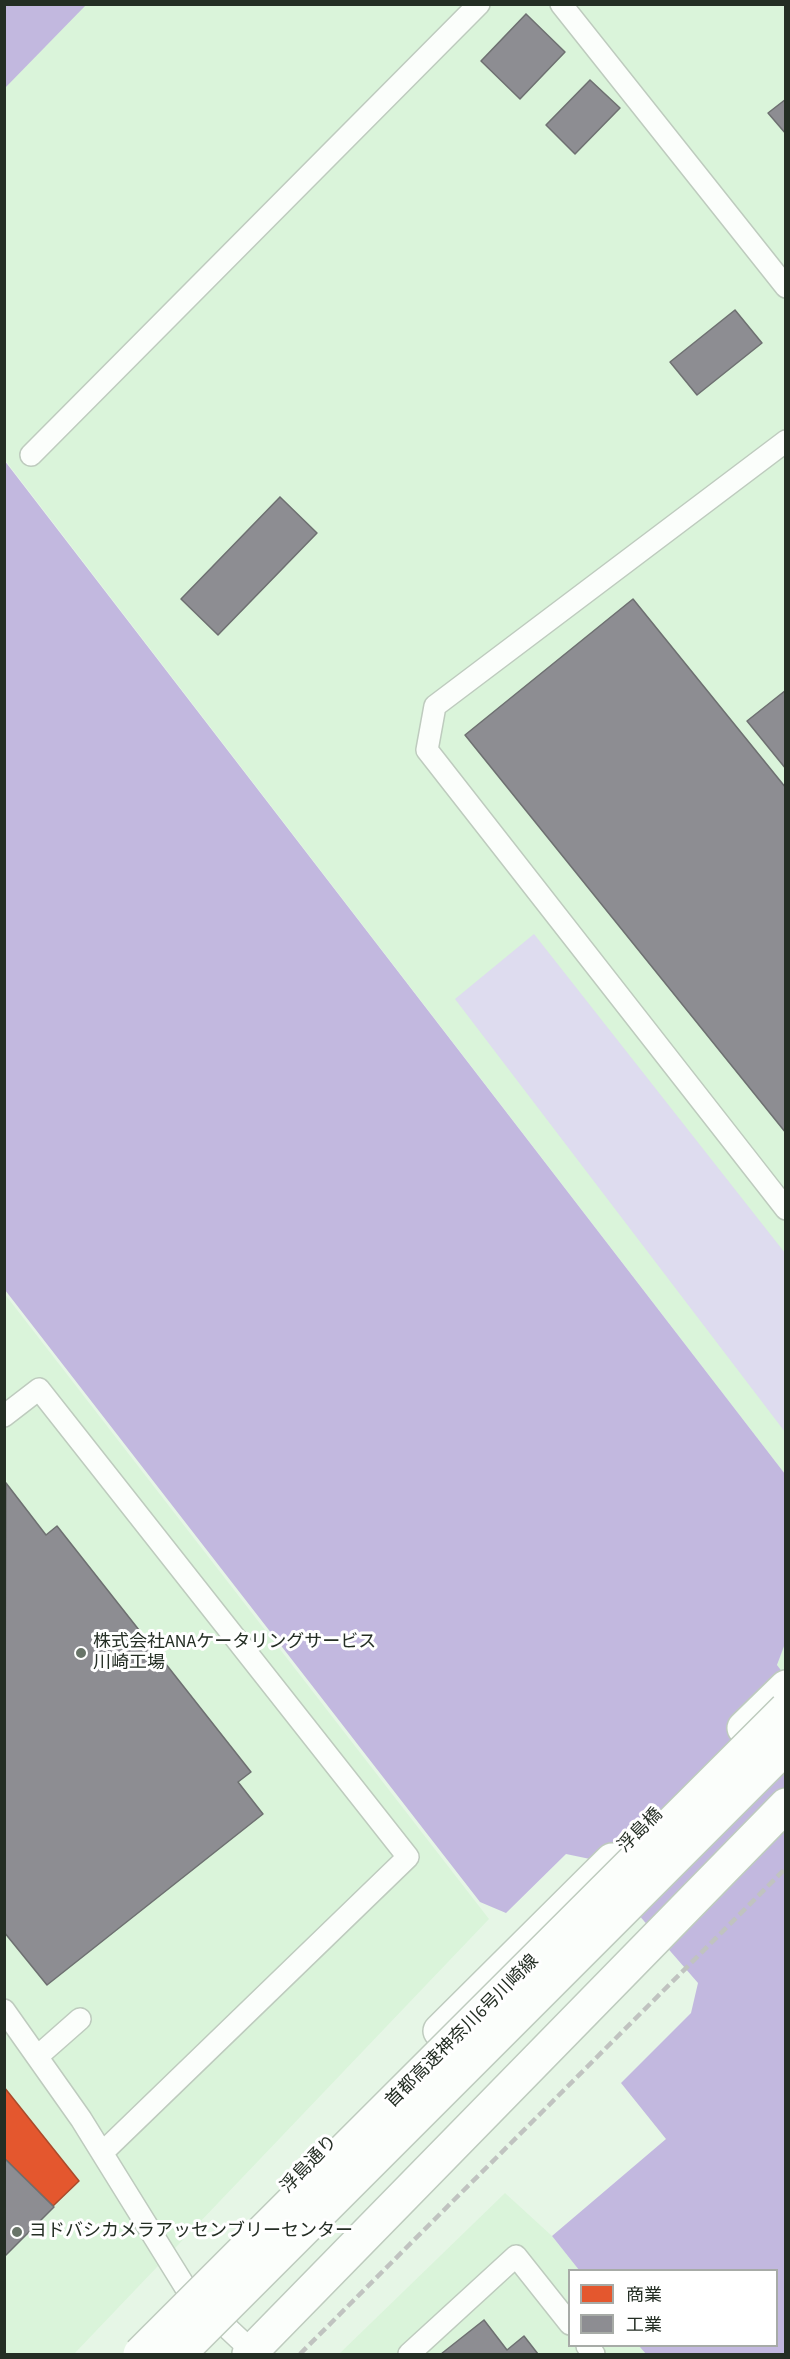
<!DOCTYPE html>
<meta charset="utf-8">
<style>
body{margin:0}
#map{position:relative;width:790px;height:2359px;overflow:hidden;background:#e6f6e6;font-family:"Source Sans 3","Noto Sans JP",sans-serif}
canvas{display:block}
.frame{position:absolute;inset:0;border:6px solid #242e24;pointer-events:none}
.legend{position:absolute;left:568px;top:2269px;width:210px;height:78px;box-sizing:border-box;background:#fff;border:2px solid #a7aba7;margin:0;padding:8px 10px;list-style:none;font-size:18px;color:#242e24}
.legend li{display:flex;align-items:center;gap:12px;height:30px}
.legend b{width:30px;border:2px solid #a7aba7}
</style>
<div id="map">
<canvas width="790" height="2359"></canvas>
<div class="frame"></div>
<ul class="legend">
<li><b style="height:16px;background:#e4572e"></b>商業</li>
<li><b style="height:16px;background:#8d8d92"></b>工業</li>
</ul>
</div>
<script>
const context = document.querySelector('canvas').getContext('2d');
context.lineJoin = 'round';
function fillPath(path, color) {
  context.fillStyle = color;
  context.fill(path, 'evenodd');
}
function shape(rows) {
  const path = new Path2D();
  for (const r of rows) {
    path.moveTo(r[0], r[1]);
    for (let i = 2; i < r.length; i += 2) path.lineTo(r[i], r[i + 1]);
  }
  return path;
}
function trace(path, color, width, dash) {
  context.strokeStyle = color;
  context.lineWidth = width;
  context.lineCap = dash ? 'butt' : 'round';
  context.setLineDash(dash || []);
  context.stroke(path);
}
function label(font, color, halo, rows, align = 'center') {
  context.font = font + ' "Source Sans 3","Noto Sans JP",sans-serif';
  context.lineWidth = 6;
  context.setLineDash([]);
  context.textBaseline = 'middle';
  context.strokeStyle = halo;
  context.fillStyle = color;
  for (const [text, x, y, turn = 0] of rows) {
    context.save();
    context.translate(x, y);
    context.rotate((+turn || 0) * Math.PI / 180);
    context.textAlign = isNaN(turn) ? turn : align;
    if (halo) context.strokeText(text, 0, 0);
    context.fillText(text, 0, 0);
    context.restore();
  }
}
fillPath(shape([
 [85,5,785,5,785,1474,5,460,5,87],
 [4,1293,489,1919,74,2354,5,2354],
 [785,1641,785,1677,777,1666],
 [505,2193,552,2236,579,2270,570,2270,570,2346,639,2346,646,2354,339,2354]
]), '#daf4da');
fillPath(shape([
 [534,934,785,1253,785,1432,455,999]
]), '#dedcef');
fillPath(shape([
 [5,4,86,5,5,88,4,5],
 [4,460,785,1474,786,1641,777,1665,786,1677,785,2354,646,2354,639,2346,776,2346,776,2270,579,2270,552,2236,666,2139,621,2083,691,2013,698,1983,590,1859,566,1854,506,1913,480,1902,5,1290]
]), '#c2b8df');
const shops = shape([
 [4,2087,79,2181,53,2206,4,2158,4,2087]
]);
fillPath(shops, '#e4572e');
trace(shops, '#aa4b2b', 1.5);
const industry = shape([
 [526,14,565,52,520,99,481,61,526,14],
 [590,80,620,108,575,154,546,125,590,80],
 [786,99,786,134,768,113,786,99],
 [735,310,762,343,697,395,670,362,735,310],
 [280,497,317,533,218,635,181,599,280,497],
 [633,599,786,788,786,1133,465,735,633,599],
 [786,690,786,769,747,721,786,690],
 [6,1483,46,1535,57,1526,251,1772,238,1782,263,1814,47,1985,4,1932,6,1483],
 [4,2158,54,2207,4,2257,4,2158],
 [484,2320,507,2350,524,2336,538,2354,441,2354,484,2320]
]);
fillPath(industry, '#8d8d92');
trace(industry, '#6e7071', 1.5);
const lane = shape([
 [561,4,786,287],
 [786,441,435,706,427,750,786,1209],
 [31,455,479,4],
 [4,1416,39,1389,408,1857,102,2153],
 [4,2010,81,2119,187,2290,252,2351],
 [38,2056,80,2019],
 [587,2346,594,2354],
 [409,2354,516,2256,570,2324]
]);
const highway = shape([
 [744,1728,786,1687],
 [440,2031,612,1860],
 [249,2354,786,1805]
]);
trace(lane, '#becbbe', 24);
trace(highway, '#becbbe', 36);
trace(lane, '#fbfefb', 21);
trace(highway, '#fbfefb', 33);
trace(shape([
 [300,2354,786,1868]
]), '#c0c3c0', 4.5, [9, 4.5]);
const highwayBridge = shape([
 [140,2354,786,1709],
 [179,2354,786,1747]
]);
trace(highwayBridge, '#becbbe', 36, []);
trace(highwayBridge, '#fbfefb', 33);
for (const [x, y, r, color] of [
 [81,1653,6,"#687468"],
 [17,2232,6,"#687468"]
]) {
  const dot = new Path2D();
  dot.arc(x, y, r, 0, 2 * Math.PI);
  context.fillStyle = color;
  context.fill(dot);
  trace(dot, '#fff', 2);
}
label('18px', '#242e24', '#fff', [
 ["株式会社ANAケータリングサービス",93,1643],
 ["川崎工場",93,1664],
 ["ヨドバシカメラアッセンブリーセンター",29,2232]
], 'left');
label('18px', '#242e24', '#fff', [
 ["浮島橋",641,1831,-45],
 ["首都高速神奈川6号川崎線",463,2032,-45],
 ["浮島通り",310,2165,-46]
]);
</script>
